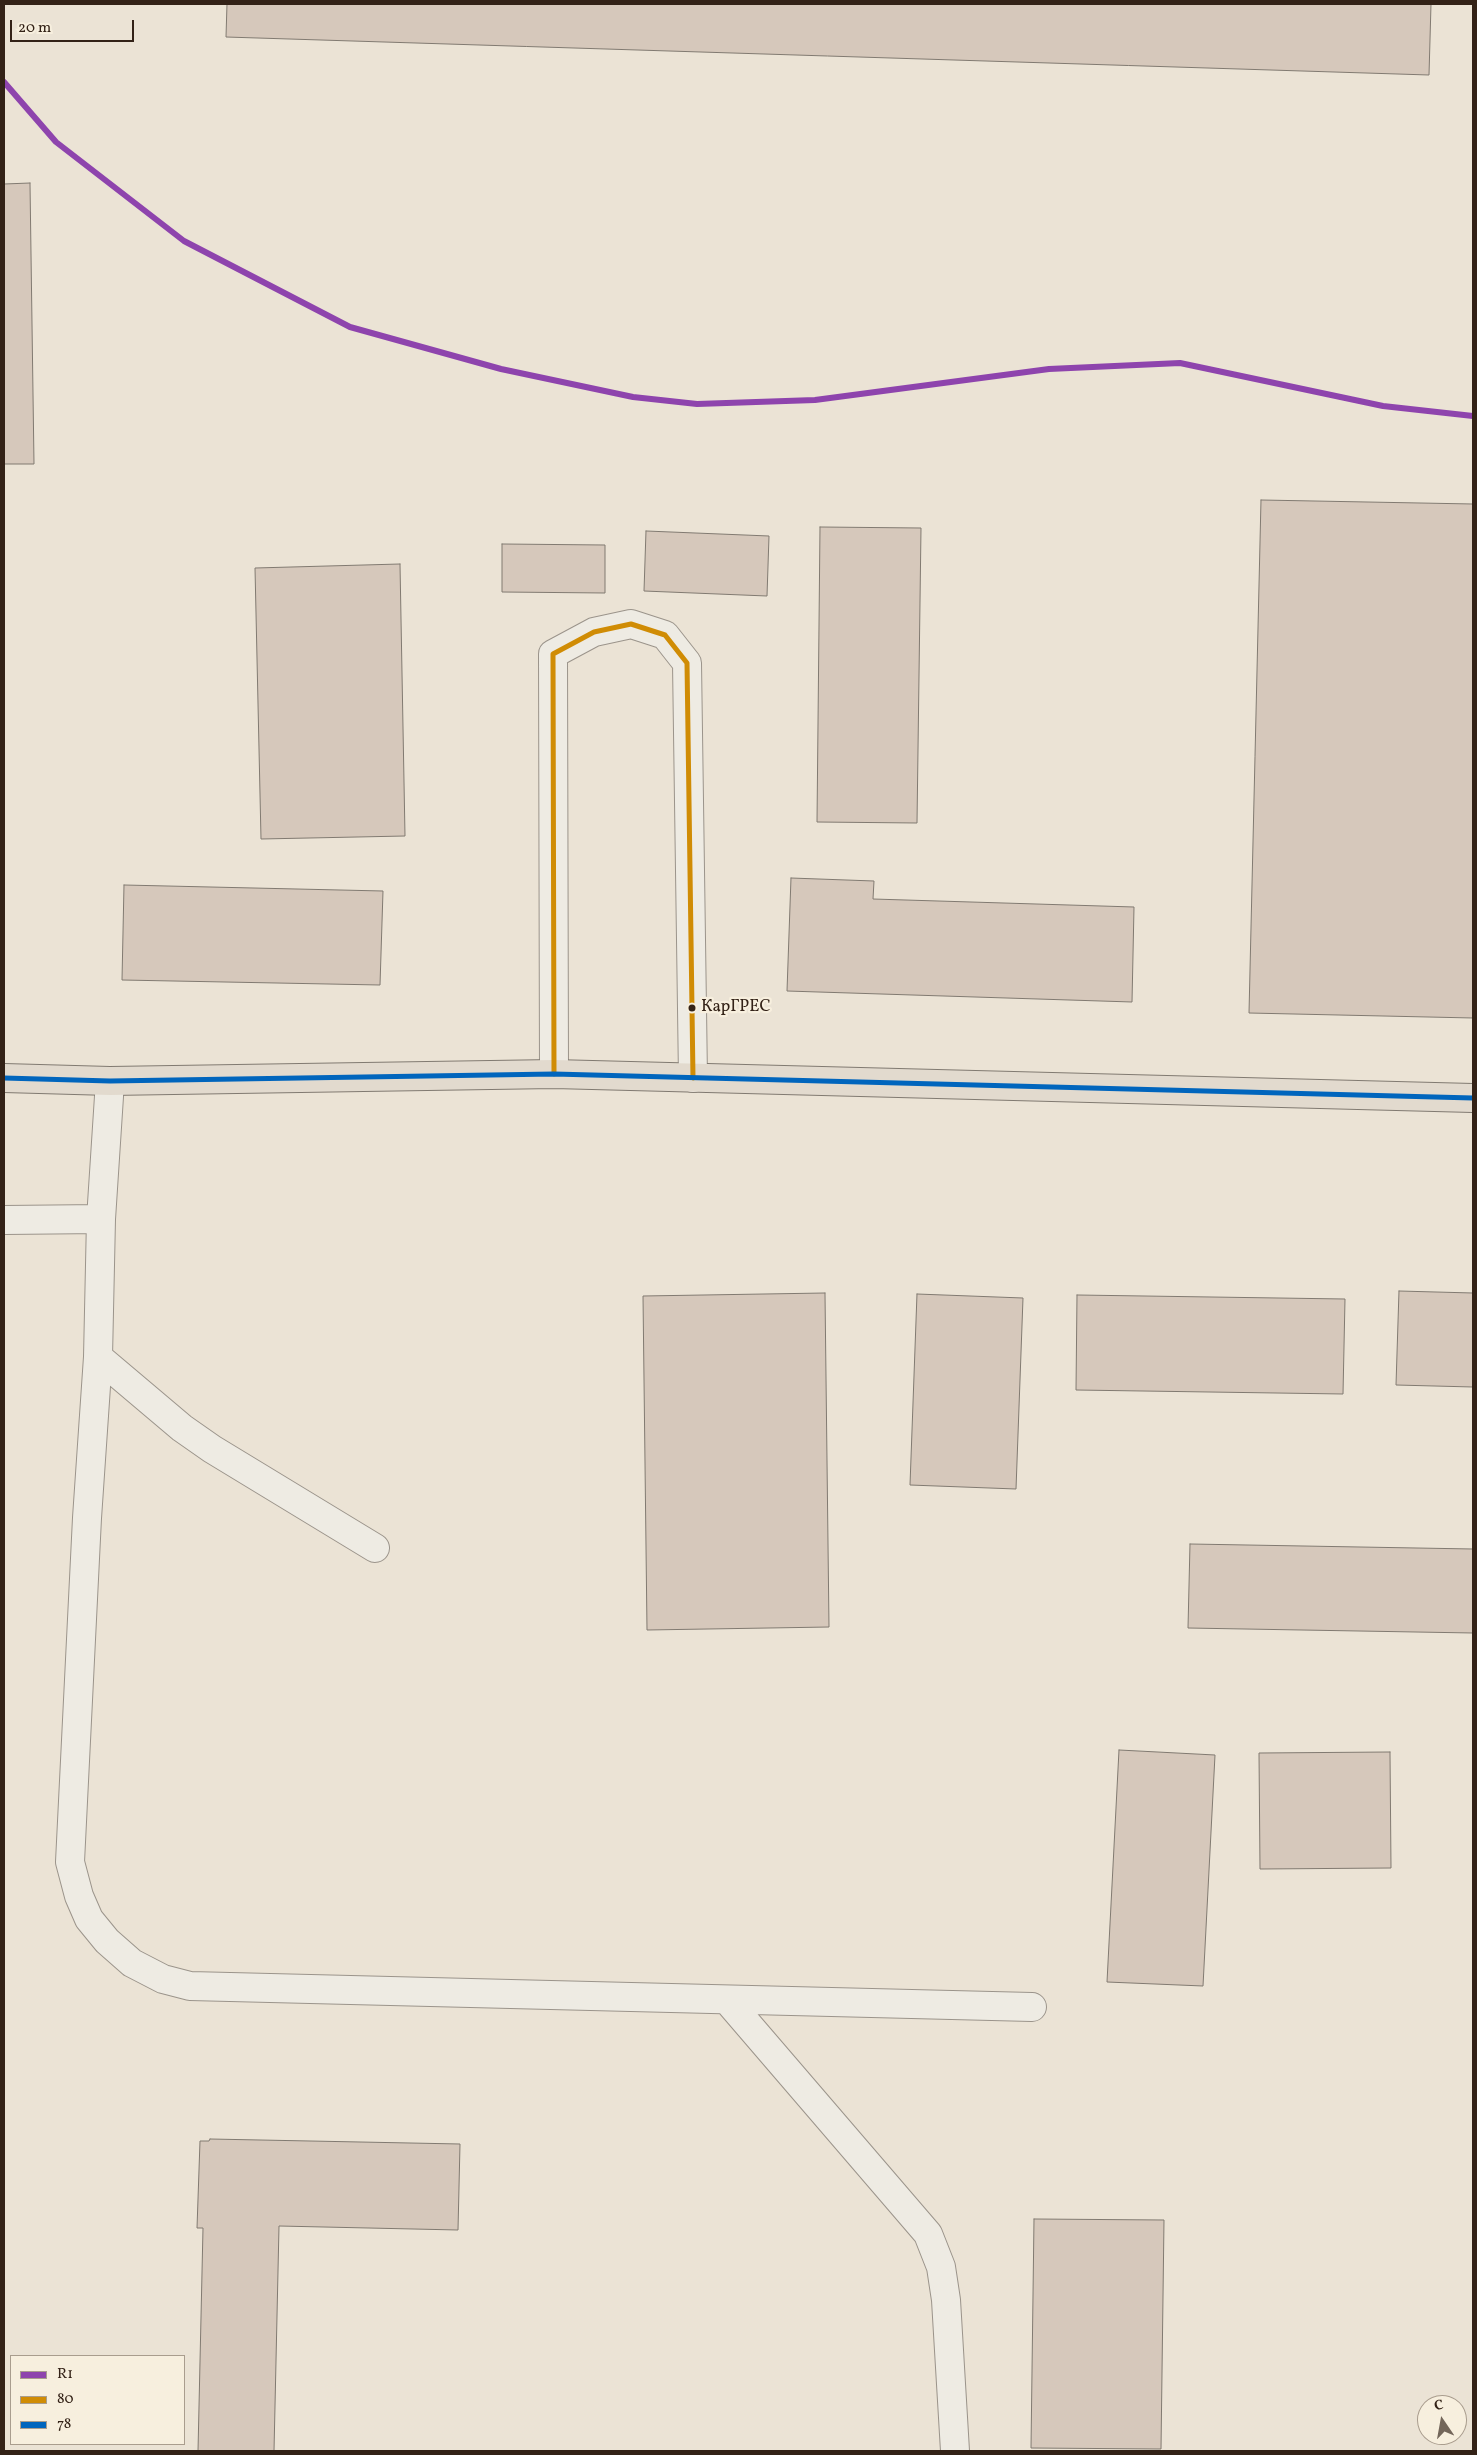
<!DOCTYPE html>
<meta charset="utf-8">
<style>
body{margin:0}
#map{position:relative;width:1477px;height:2455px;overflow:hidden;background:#ebe3d5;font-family:Vollkorn,serif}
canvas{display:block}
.frame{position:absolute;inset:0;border:5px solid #332217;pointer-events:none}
.legend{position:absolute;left:10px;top:2355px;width:175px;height:90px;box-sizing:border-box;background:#f7efde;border:1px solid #a99d8e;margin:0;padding:6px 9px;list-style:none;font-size:15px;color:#332217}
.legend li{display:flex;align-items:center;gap:10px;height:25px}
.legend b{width:25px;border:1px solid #a99d8e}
.north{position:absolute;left:1417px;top:2395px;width:50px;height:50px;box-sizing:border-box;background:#f7efde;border:1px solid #a99d8e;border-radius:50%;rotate:348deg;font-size:14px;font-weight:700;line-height:20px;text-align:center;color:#332217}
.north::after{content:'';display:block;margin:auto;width:18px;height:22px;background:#73665a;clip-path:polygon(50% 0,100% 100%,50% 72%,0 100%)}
.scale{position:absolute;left:10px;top:20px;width:124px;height:22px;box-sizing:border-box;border:2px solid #332217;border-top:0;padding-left:6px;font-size:15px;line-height:18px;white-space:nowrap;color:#332217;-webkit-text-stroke:4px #f7efde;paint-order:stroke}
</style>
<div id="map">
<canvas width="1477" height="2455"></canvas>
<div class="frame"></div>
<ul class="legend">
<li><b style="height:6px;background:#8e44ad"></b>R1</li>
<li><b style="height:6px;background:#d08c05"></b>80</li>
<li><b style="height:6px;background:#0065bd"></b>78</li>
</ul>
<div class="north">С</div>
<div class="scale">20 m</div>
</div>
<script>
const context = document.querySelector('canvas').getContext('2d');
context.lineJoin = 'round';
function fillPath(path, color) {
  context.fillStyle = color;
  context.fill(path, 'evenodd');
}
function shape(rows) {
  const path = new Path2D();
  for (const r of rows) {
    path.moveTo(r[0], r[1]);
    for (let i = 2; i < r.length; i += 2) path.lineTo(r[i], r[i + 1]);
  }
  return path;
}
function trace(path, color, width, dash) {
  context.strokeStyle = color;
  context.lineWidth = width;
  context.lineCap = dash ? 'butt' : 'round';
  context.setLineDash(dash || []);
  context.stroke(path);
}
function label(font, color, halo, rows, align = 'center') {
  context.font = font + ' Vollkorn,serif';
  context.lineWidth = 4.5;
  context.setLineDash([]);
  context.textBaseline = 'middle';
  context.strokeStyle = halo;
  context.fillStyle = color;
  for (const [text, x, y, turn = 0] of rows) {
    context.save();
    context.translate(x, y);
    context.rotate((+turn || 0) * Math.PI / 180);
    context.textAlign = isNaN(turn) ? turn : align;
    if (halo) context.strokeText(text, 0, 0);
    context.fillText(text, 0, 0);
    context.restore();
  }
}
const building = shape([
 [227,4,1431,4,1429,75,226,37,227,4],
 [30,183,34,464,4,464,4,184,30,183],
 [1261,500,1473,504,1473,1018,1249,1013,1261,500],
 [820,527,921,528,917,823,817,822,820,527],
 [646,531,769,536,767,596,644,591,646,531],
 [502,544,605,545,605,593,502,592,502,544],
 [400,564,405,836,261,839,255,568,400,564],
 [791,878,874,881,873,899,1134,907,1132,1002,787,991,791,878],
 [124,885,383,891,380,985,122,980,124,885],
 [1399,1291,1473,1293,1473,1387,1396,1385,1399,1291],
 [825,1293,829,1627,647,1630,643,1296,825,1293],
 [917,1294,1023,1298,1016,1489,910,1485,917,1294],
 [1077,1295,1345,1299,1343,1394,1076,1390,1077,1295],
 [1190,1544,1473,1549,1473,1633,1188,1628,1190,1544],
 [1119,1750,1215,1755,1203,1986,1107,1982,1119,1750],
 [1390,1752,1391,1868,1260,1869,1259,1753,1390,1752],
 [210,2139,460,2144,458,2230,279,2226,274,2451,198,2451,203,2228,197,2228,200,2141,209,2141,210,2139],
 [1034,2219,1164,2220,1161,2449,1031,2448,1034,2219]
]);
fillPath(building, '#d6c8bb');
trace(building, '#817a71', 1);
const minor = shape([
 [554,1074,553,654,594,632,631,624,665,635,687,663,693,1078],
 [110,1081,101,1219,98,1357,182,1428,212,1449,375,1548],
 [4,1220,101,1219],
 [98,1357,87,1518,70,1862,79,1896,89,1919,107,1941,132,1963,163,1979,190,1986,1032,2007],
 [727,2000,928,2234,941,2267,946,2300,955,2451]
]);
const major = shape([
 [4,1078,110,1081,554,1074,1473,1098]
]);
trace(minor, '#9b948b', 30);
trace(major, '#817a71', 30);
trace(minor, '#eeebe3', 28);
trace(major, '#e2dace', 28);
trace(shape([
 [554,1074,553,654,594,632,631,624,665,635,687,663,693,1078]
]), '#d08c05', 5);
trace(shape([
 [4,1078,110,1081,554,1074,1473,1098]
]), '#0065bd', 5);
trace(shape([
 [4,82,56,142,184,241,350,327,501,369,633,397,697,404,815,400,1049,369,1180,363,1383,406,1473,416]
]), '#8e44ad', 6);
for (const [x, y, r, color] of [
 [692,1008,4.5,"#332217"]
]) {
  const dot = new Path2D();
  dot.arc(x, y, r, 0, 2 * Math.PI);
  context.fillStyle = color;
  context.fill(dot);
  trace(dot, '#f7efde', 2);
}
label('17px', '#332217', '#f7efde', [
 ["КарГРЕС",701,1008]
], 'left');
</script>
